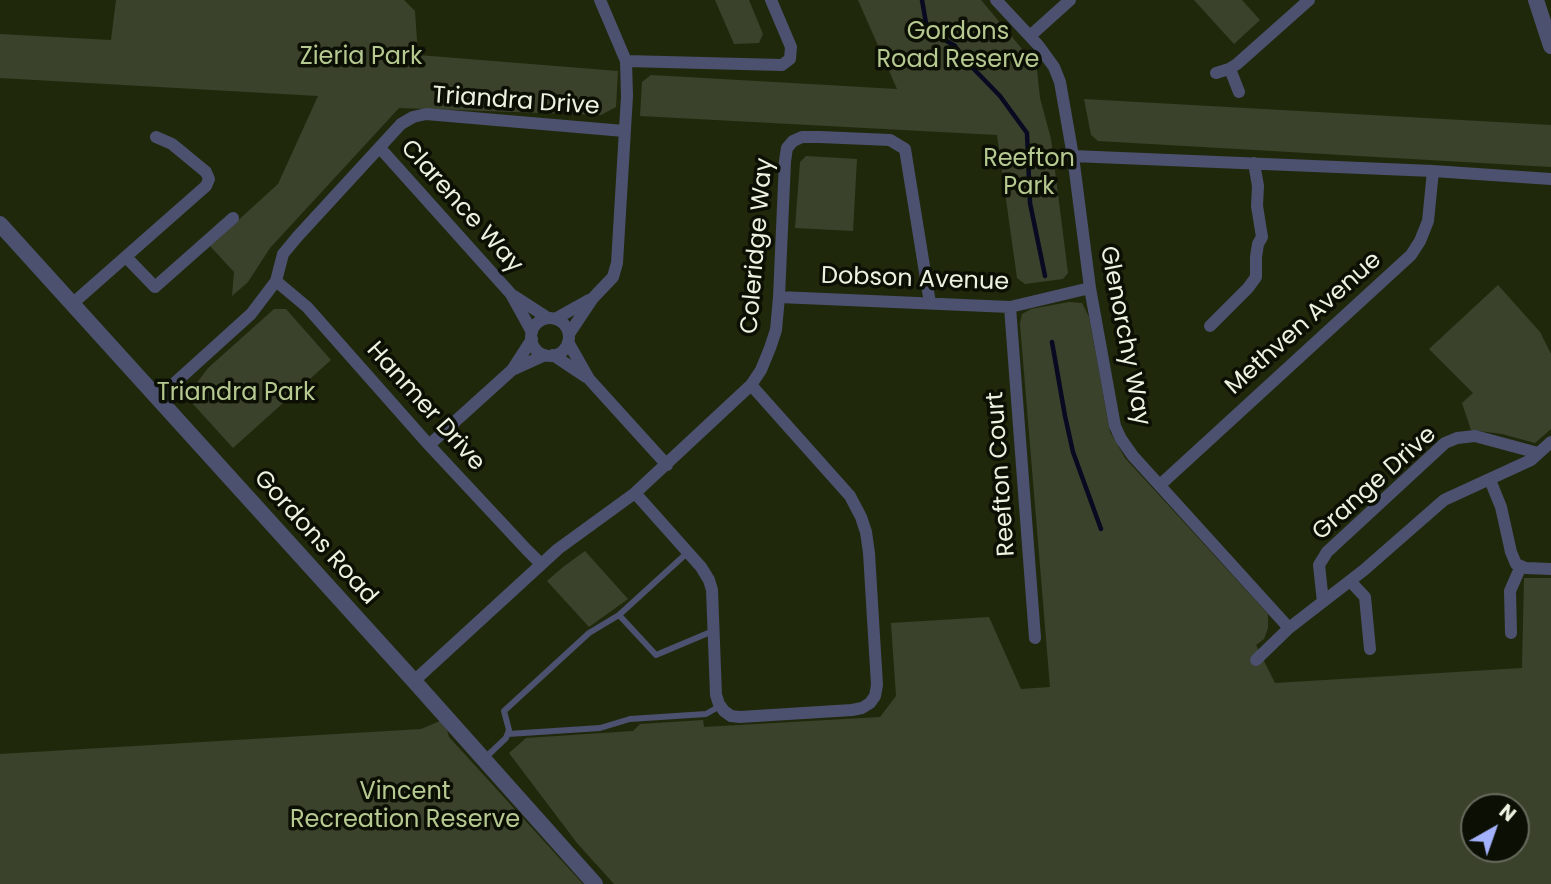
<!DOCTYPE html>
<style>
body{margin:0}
#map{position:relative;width:1551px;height:884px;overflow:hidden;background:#20280b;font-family:Poppins,sans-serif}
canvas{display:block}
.north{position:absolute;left:1460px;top:793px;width:70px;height:70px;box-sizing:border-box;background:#0b0f04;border:2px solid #656a5c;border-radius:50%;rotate:40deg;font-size:19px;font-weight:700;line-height:28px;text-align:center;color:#ecf2e0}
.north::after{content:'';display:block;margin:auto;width:24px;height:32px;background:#a3b2fd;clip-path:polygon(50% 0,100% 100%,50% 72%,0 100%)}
</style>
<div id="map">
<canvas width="1551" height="884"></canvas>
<div class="north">N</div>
</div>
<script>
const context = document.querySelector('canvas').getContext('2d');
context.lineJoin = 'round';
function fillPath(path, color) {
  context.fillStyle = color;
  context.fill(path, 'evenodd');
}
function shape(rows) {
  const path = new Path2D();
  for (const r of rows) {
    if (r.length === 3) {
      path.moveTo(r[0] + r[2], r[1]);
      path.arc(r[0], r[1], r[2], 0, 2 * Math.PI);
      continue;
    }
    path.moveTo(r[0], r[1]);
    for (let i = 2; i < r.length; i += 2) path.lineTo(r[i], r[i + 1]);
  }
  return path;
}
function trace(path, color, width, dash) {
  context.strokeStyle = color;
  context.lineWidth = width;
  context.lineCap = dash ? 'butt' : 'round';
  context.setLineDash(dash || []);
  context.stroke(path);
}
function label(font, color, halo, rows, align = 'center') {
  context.font = font + ' Poppins,sans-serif';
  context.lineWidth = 7;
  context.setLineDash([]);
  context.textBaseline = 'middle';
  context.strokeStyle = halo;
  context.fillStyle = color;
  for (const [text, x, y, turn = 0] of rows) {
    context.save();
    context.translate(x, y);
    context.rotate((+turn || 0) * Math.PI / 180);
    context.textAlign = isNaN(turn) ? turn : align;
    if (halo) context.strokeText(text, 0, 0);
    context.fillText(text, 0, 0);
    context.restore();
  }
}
fillPath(shape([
 [116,0,404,0,415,11,418,55,618,71,616,107,601,115,399,108,270,248,248,282,232,296,234,272,210,246,278,184,318,96,0,78,0,34,111,40],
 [715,0,749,0,763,34,759,43,734,44],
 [858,0,981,0,1033,62,1037,70,1040,98,1051,139,1068,273,1063,279,1025,284,1017,278,997,135,640,116,642,82,651,75,897,89],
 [1194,0,1242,0,1260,20,1234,44],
 [1084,99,1551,125,1551,167,1098,141,1091,135],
 [806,156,857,159,853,231,795,228,800,162],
 [1498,285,1540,332,1551,354,1551,429,1535,443,1502,434,1471,430,1462,403,1473,393,1429,349],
 [1069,302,1082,303,1089,317,1110,432,1125,458,1268,614,1268,628,1264,639,1256,645,1275,683,1522,668,1524,578,1551,578,1551,884,614,884,577,843,509,753,526,738,633,731,640,724,703,720,704,727,880,717,896,696,891,623,989,617,1021,689,1050,687,1020,324,1022,314,1031,309],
 [1474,807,1516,807,1516,849,1474,849],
 [274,309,286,309,331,360,233,448,193,404,190,392,208,368],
 [585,551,628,599,589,627,547,581,563,567],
 [440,721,447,730,449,737,583,884,0,884,0,754,421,729]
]), '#3b422c');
trace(shape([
 [922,0,927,29,955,46,967,62,1000,96,1027,133,1030,203,1045,276],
 [1052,342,1065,416,1073,452,1101,529]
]), '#080a21', 4.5);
trace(shape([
 [619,615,656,655,713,631],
 [508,734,600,728,630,719,706,714,720,706],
 [485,758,506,738,509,730,504,711,589,633,619,615,687,553]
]), '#4b516e', 6);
trace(shape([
 [996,0,1038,45,1054,67,1060,82,1073,156,1090,288,1115,426,1121,439,1133,456,1289,628],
 [1030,36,1070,0],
 [626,61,782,65,790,59,791,47,771,0],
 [1230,69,1239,92],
 [1216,73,1229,69,1237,64,1309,0],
 [380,148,511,294,532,332],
 [1073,156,1433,171,1551,179],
 [126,257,155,287,233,218],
 [276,281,307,307,429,445,527,550,541,564],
 [514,296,548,318],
 [779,297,1010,307,1090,288],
 [72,304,206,186,209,179,206,172,172,144,156,137],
 [1010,307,1035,638],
 [550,337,19],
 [555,319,589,300],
 [1210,326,1248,288,1256,277,1256,257,1258,244,1262,237,1257,206,1258,186,1254,163],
 [569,334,593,298,613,277,617,263,627,96,626,61,600,0],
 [568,342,589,379,667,465],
 [553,355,586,377],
 [512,370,532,339],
 [157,399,251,314,276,281,283,254,298,236,401,124,413,117,426,114,624,131],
 [429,445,512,370,545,355],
 [1490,480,1501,507,1511,552,1516,564,1521,566,1510,591,1511,633],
 [1160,485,1411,255,1420,241,1428,221,1433,171],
 [635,493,701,567,709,580,712,590,716,695,719,704,724,711,731,716,740,717,852,710,862,708,870,703,875,696,877,685,869,553,866,532,861,517,850,496,751,385],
 [1521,566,1526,568,1551,569],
 [1350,581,1365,597,1370,649],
 [1323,602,1319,565,1327,552,1445,443,1457,438,1475,436,1538,453],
 [1256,660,1289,628,1364,570,1444,500,1531,460,1551,442],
 [414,681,558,549,635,493,751,385,761,370,770,348,776,330,779,297,785,161,787,148,793,141,802,137,820,137,890,140,905,149,930,303]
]), '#4b516e', 12);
trace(shape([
 [1536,0,1551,46],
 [0,224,414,681,595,884]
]), '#4b516e', 16);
label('24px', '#b6c991', '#0b0f04', [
 ["Gordons",958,33],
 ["Road Reserve",958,61],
 ["Zieria Park",361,58],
 ["Reefton",1029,160],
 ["Park",1029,188],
 ["Triandra Park",236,394],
 ["Vincent",405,793],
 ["Recreation Reserve",405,821]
]);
label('24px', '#ecf2e0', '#0b0f04', [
 ["Triandra Drive",516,102,4],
 ["Clarence Way",461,207,48],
 ["Coleridge Way",758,246,-85],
 ["Dobson Avenue",915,280,2],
 ["Methven Avenue",1304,324,-42],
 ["Glenorchy Way",1124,336,79],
 ["Hanmer Drive",425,407,48],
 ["Reefton Court",1002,474,-94],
 ["Grange Drive",1375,484,-42],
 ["Gordons Road",315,538,48]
]);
</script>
